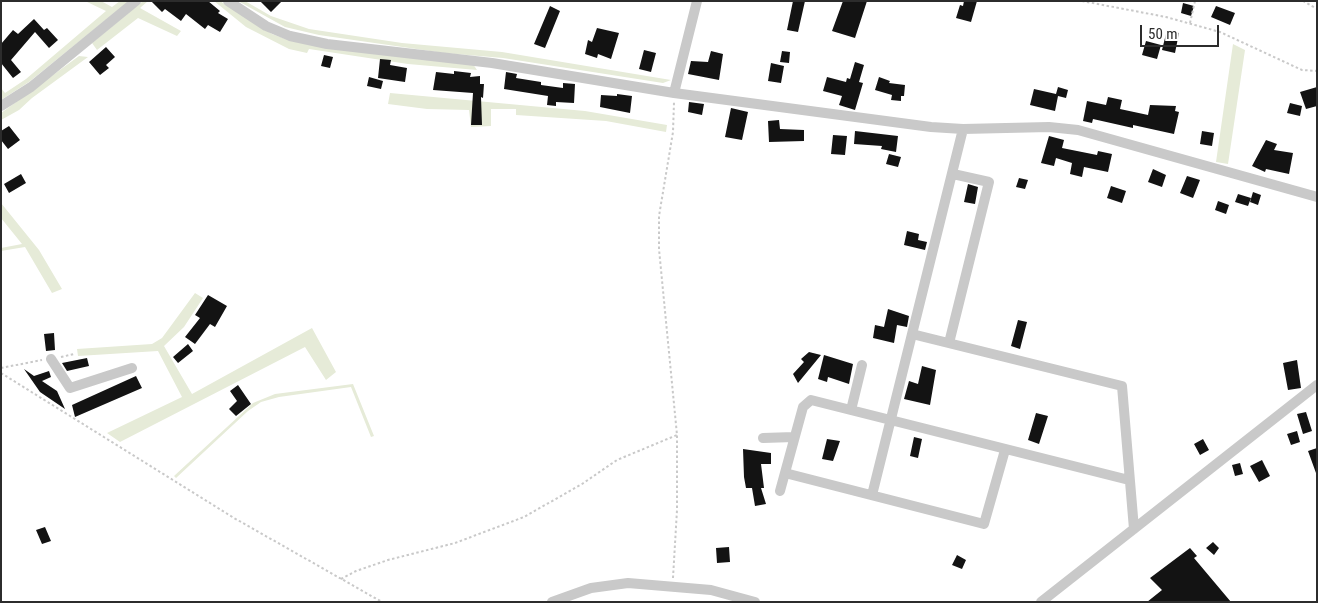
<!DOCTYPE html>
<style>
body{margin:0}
#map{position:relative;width:1318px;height:603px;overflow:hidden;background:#fff;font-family:"Roboto Condensed",sans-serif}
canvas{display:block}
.frame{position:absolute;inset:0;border:2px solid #2c2c2c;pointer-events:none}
.scale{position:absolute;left:1140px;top:25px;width:79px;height:22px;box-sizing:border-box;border:2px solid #2c2c2c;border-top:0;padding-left:6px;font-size:15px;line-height:18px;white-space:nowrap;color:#2c2c2c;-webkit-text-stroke:4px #fff;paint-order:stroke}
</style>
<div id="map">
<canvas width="1318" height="603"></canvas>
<div class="frame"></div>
<div class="scale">50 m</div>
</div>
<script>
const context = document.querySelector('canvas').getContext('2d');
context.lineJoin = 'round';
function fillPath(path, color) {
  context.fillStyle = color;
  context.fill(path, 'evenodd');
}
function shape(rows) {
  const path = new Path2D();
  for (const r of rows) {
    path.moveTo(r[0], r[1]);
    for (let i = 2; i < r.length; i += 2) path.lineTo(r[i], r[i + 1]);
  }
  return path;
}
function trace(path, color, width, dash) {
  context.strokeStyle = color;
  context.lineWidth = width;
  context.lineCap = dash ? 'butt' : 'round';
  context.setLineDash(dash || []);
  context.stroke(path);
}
fillPath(shape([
 [85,1,101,1,112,7,120,1,129,1,29,82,1,100,1,88,5,93,26,79,106,11],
 [143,1,148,1,140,8,181,31,177,36,138,18,97,50,92,43],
 [214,1,220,1,272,34,291,41,473,64,477,70,408,64,309,49,307,53,289,49,246,27],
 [238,1,245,1,271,16,309,29,402,43,502,52,671,80,663,83,503,58,444,53,319,35,285,27],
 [1233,44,1245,50,1228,164,1216,162],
 [79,56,88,57,32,98,19,110,1,120,1,113],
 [390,93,585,111,667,125,666,132,606,121,516,115,516,109,491,109,491,126,471,127,469,110,427,109,388,104],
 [1,203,39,250,62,289,52,293,25,247,1,251,1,248,22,244,1,218],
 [195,293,203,298,184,327,164,346,192,394,312,328,336,372,326,380,305,347,120,442,107,433,182,397,158,351,78,356,77,349,152,344,162,338],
 [353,384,374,436,371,437,351,387,279,397,261,402,248,411,176,478,174,476,253,403,275,394]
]), '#e6ebd8');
fillPath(shape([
 [151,1,208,1,220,11,218,13,228,19,220,32,208,25,205,29,186,14,181,21,165,9,162,12],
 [260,1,282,1,271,12],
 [793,1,805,1,798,32,787,30],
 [843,1,867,1,855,38,832,31],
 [964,1,977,1,971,22,956,18,960,5,963,6],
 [1183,3,1194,6,1191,16,1181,13],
 [550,6,560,11,545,48,534,44],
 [1216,6,1235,13,1230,25,1211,17],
 [34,19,44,30,47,28,58,40,49,48,35,32,11,60,21,72,13,78,1,63,1,44,13,30,18,34],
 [597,28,619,33,611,59,598,54,597,58,585,54,588,40,592,42],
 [1167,30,1179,33,1175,53,1162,50],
 [1146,41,1161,45,1157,59,1142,55],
 [106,47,115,57,106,65,109,68,100,75,89,62],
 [644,50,656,53,651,72,639,69],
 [711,51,723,54,719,80,688,74,691,61,708,62],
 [782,51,790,52,789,63,780,62],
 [324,55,333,57,330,68,321,66],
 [380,59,391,60,390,65,407,68,405,82,378,78],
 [855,62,864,65,859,82,863,83,855,110,839,105,842,96,823,91,827,77,846,82,847,78,850,79],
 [771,63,784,66,781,83,768,81],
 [454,71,471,73,470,77,480,76,480,84,484,84,483,98,481,97,482,125,471,125,473,93,433,90,436,72,454,74],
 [506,72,517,74,516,78,541,82,541,85,563,88,563,83,575,84,574,103,556,102,556,106,547,105,548,96,504,89],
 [369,77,383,81,381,89,367,86],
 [879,77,890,81,889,83,905,85,904,96,901,96,901,101,891,100,892,95,875,90],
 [1058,87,1068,90,1066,98,1058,96,1055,111,1030,105,1034,89,1056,94],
 [1317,87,1317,106,1306,109,1300,92],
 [617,94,632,96,630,113,600,107,601,95,617,96],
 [1108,97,1122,100,1120,109,1148,115,1150,105,1176,106,1175,111,1179,112,1174,134,1133,125,1133,128,1093,119,1092,123,1083,121,1087,101,1106,105],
 [689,102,704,104,702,115,688,112],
 [1290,103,1302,106,1300,116,1287,113],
 [731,108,748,112,742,140,725,137],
 [779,120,780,129,804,130,804,141,769,142,768,121],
 [9,126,20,140,8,149,1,140,1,131],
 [855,131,898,136,896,152,881,149,882,146,854,144],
 [1202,131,1214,133,1212,146,1200,144],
 [833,135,847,136,845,155,831,154],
 [1049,136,1064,140,1062,148,1097,155,1098,151,1112,154,1108,172,1084,167,1082,177,1070,174,1072,163,1056,158,1054,166,1041,163],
 [1266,140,1277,144,1274,150,1293,153,1289,174,1266,169,1265,172,1252,166],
 [889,154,901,157,898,167,886,164],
 [1153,169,1166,175,1162,187,1148,182],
 [21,174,26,183,9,193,4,184],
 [1187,176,1200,180,1193,198,1180,193],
 [1019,178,1028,180,1025,189,1016,187],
 [968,184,978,187,975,204,964,202],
 [1111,186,1126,191,1122,203,1107,198],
 [1253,192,1261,195,1258,205,1250,202],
 [1238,194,1251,198,1248,206,1235,202],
 [1218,201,1229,205,1226,214,1215,210],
 [907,231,919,234,918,240,927,242,925,250,904,245],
 [208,295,227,306,215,327,210,324,195,344,185,337,200,318,195,315],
 [888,309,909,316,907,327,897,325,894,343,873,338,875,325,884,327],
 [1018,320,1027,322,1020,349,1011,346],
 [54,333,55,350,46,351,44,334],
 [188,344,193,351,178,363,173,357],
 [809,352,821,355,798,383,793,374,804,362,801,359],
 [824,355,853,364,849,384,828,377,827,382,818,379],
 [87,358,89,366,67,371,62,363],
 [1297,360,1301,388,1288,390,1283,363],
 [922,366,936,370,930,405,904,399,909,381,918,384],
 [24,369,34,376,49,371,51,377,42,381,57,391,65,409,40,392],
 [136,376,142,388,75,417,72,405],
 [238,385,251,404,236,416,229,409,237,401,230,391],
 [1306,412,1312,431,1303,434,1297,414],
 [1036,413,1048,416,1039,444,1028,440],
 [1297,431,1300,442,1291,445,1287,434],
 [914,437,922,439,918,458,910,456],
 [827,439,840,441,833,461,822,459],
 [1203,439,1209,450,1200,455,1194,444],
 [1317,448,1317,473,1316,473,1308,451],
 [743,449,771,453,771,464,761,464,764,488,761,488,766,504,755,506,752,488,746,488,744,477],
 [1262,460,1270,476,1259,482,1250,466],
 [1240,463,1243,474,1235,476,1232,465],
 [45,527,51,541,42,544,36,530],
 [1213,542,1219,548,1214,555,1206,548],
 [729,547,730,562,717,563,716,548],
 [1190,548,1197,556,1194,558,1231,602,1147,602,1162,590,1150,578],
 [957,555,966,560,962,569,952,565]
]), '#131313');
trace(shape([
 [1082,1,1166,17,1220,32,1302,70,1317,71],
 [1303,1,1317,9],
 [1190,23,1195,1],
 [61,357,74,354],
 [1,368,42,360],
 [1,373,234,518,382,602],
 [673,578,677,510,677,435,659,249,659,216,673,132,674,102],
 [341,579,356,571,388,560,455,543,524,517,582,484,617,460,677,435]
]), '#c9c9c9', 2, [2.5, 2.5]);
trace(shape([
 [228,1,266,26,290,36,327,44,492,63,674,93,931,127,963,129,1049,127,1078,130,1317,197],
 [674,93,697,1],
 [1,106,31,87,136,1],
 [912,334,1122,386,1134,529],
 [949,343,989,182,953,174],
 [51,359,70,388,132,368],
 [851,410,862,365],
 [763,438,794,437],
 [785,473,984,524,1005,450],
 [780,491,803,407,811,400,1129,480],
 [872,495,963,129],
 [552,602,591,588,628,583,711,590,755,602],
 [1041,602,1317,385]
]), '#c9c9c9', 10);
</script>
